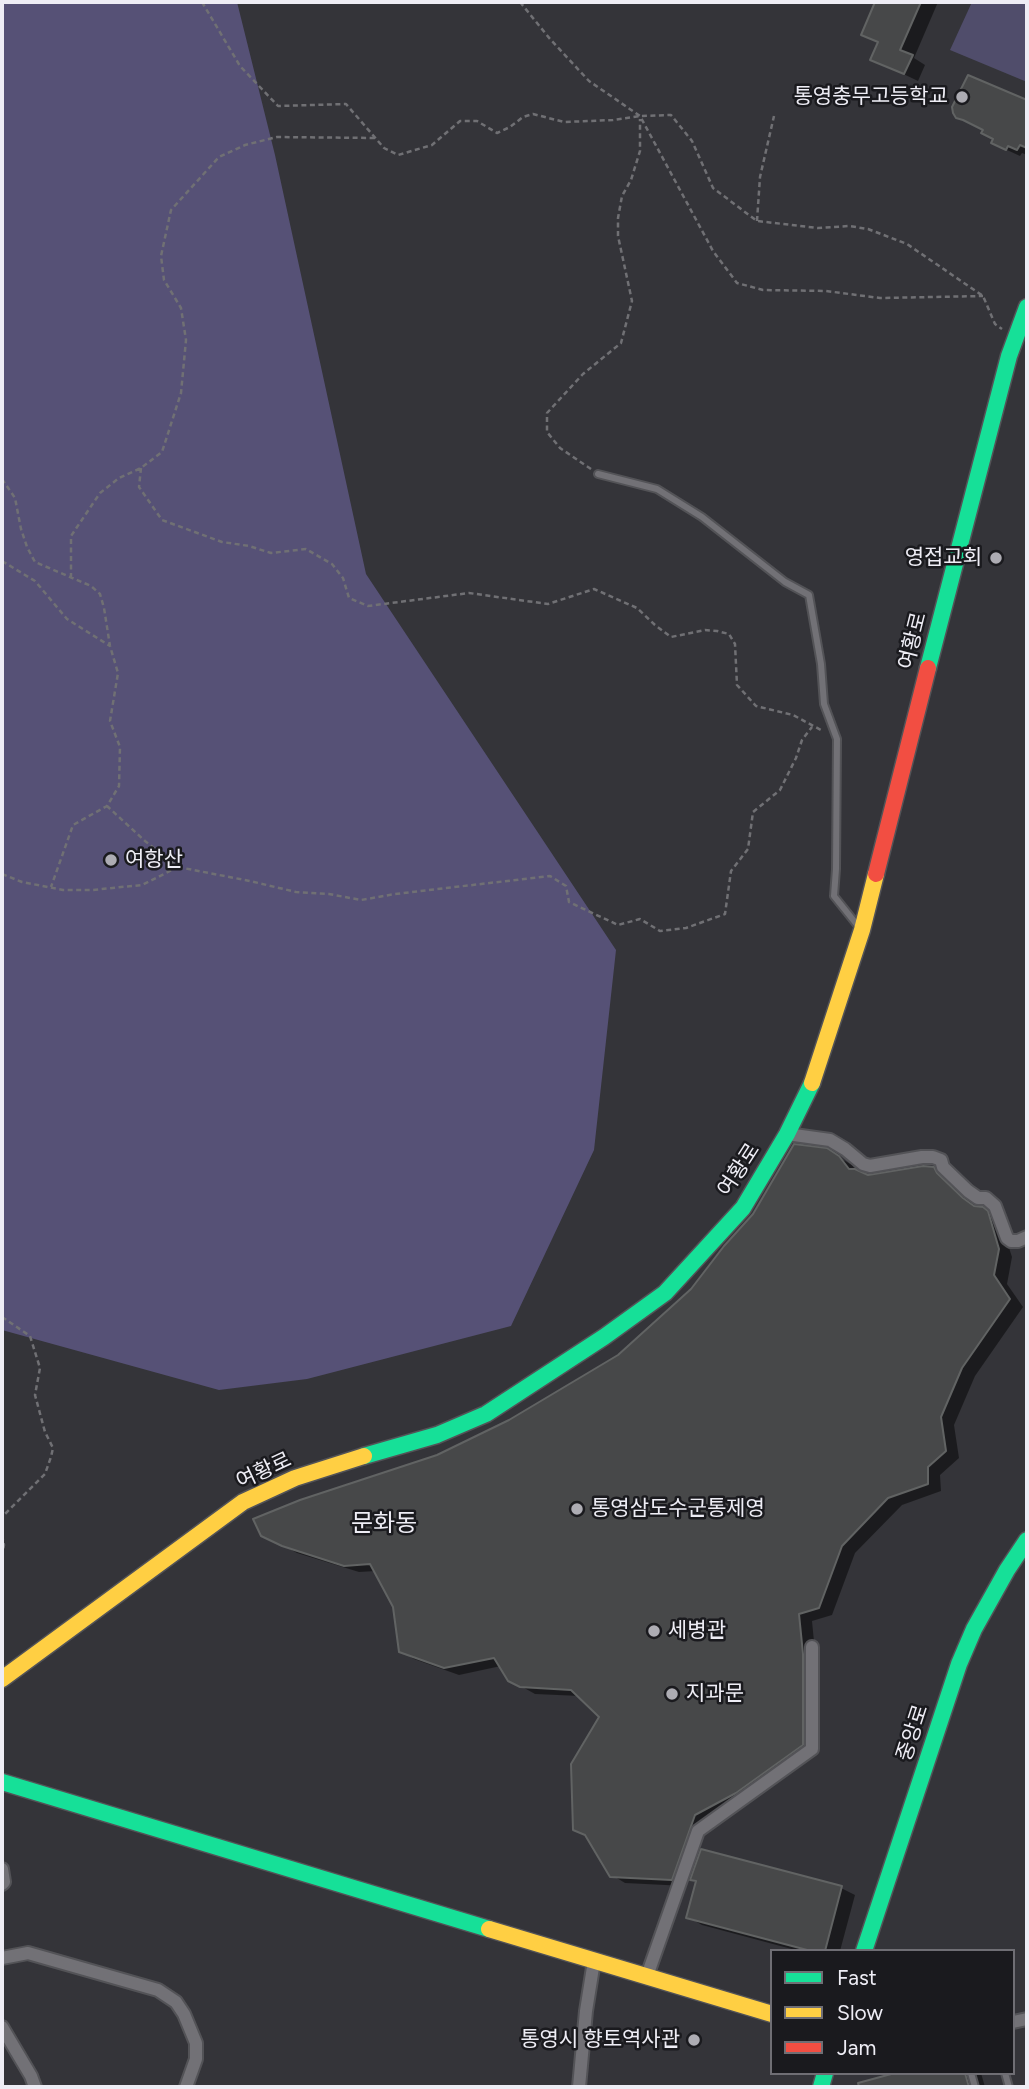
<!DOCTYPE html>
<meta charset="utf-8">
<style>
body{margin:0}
#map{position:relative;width:1029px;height:2089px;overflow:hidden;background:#343439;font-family:Figtree,sans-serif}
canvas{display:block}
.frame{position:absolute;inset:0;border:4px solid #eeedf5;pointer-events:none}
.legend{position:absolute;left:770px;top:1949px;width:245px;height:126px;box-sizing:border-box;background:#1a1a1e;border:2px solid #6f6e74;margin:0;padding:9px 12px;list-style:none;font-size:21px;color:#eeedf5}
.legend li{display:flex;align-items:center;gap:14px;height:35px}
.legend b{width:35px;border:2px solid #6f6e74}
</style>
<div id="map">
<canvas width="1029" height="2089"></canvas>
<div class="frame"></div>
<ul class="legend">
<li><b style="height:9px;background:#16e098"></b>Fast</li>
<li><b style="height:9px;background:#ffcf43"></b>Slow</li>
<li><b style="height:9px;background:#f24e42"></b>Jam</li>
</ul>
</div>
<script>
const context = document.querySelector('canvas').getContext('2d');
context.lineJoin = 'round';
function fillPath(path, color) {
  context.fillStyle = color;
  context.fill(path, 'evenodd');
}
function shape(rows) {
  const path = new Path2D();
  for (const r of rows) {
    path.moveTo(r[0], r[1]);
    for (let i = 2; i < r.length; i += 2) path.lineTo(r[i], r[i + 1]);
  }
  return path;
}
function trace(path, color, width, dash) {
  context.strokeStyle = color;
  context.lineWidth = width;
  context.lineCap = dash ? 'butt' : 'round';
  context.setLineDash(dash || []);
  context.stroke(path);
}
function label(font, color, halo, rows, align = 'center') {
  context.font = font + ' Figtree,"Noto Sans KR",sans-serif';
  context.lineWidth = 5;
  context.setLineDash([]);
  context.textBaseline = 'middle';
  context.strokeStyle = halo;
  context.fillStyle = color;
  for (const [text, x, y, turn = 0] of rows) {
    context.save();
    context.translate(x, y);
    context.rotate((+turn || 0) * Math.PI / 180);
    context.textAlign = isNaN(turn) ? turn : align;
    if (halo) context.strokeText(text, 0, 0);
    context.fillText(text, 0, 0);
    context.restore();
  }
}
fillPath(shape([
 [972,2,1027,2,1027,82,950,50]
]), '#504d6b');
fillPath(shape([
 [2,2,237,2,275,155,366,574,616,950,594,1150,511,1326,307,1379,219,1390,2,1330]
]), '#565176');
fillPath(shape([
 [877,2,938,2,914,58,925,65,918,81,872,59,879,43,863,34],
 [969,77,1027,102,1027,155,1022,153,1020,156,1007,150,993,143,995,139,979,127,972,125,957,117],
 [826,1150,852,1165,857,1172,868,1176,931,1168,945,1175,976,1208,982,1208,996,1217,1000,1220,1012,1257,1007,1284,1023,1307,975,1376,954,1425,959,1458,940,1475,941,1491,902,1505,855,1553,832,1615,812,1621,816,1662,816,1752,708,1822,685,1886,625,1883,612,1875,602,1717,580,1696,535,1694,510,1680,501,1666,459,1675,414,1659,400,1651,394,1606,376,1571,359,1572,297,1553,277,1542,438,1457,510,1421,619,1356,693,1290],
 [692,1880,841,1888,855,1895,840,1951,799,1951,702,1925,688,1917,697,1883],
 [902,2073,981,2073,985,2087,850,2087]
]), '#0007');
const building = shape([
 [875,2,921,2,900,50,913,55,904,74,870,60,878,42,861,35,875,2],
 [968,75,1027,100,1027,148,1020,145,1017,150,1008,146,1006,150,991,143,993,139,981,133,983,130,963,120,956,118,953,113,952,107,968,75],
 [794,1144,827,1148,839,1156,849,1169,855,1169,868,1175,923,1166,934,1167,937,1173,963,1198,974,1206,983,1207,988,1211,999,1249,994,1275,1010,1299,962,1368,941,1417,946,1451,928,1467,928,1484,888,1498,842,1546,819,1608,799,1614,803,1654,803,1745,736,1793,695,1815,672,1880,610,1877,585,1835,573,1830,571,1764,599,1717,571,1690,520,1687,508,1681,494,1658,444,1668,399,1652,393,1607,370,1564,344,1566,282,1546,261,1536,253,1519,300,1500,437,1455,509,1420,618,1355,691,1289,724,1246,753,1214,794,1144],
 [701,1849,842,1886,825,1951,811,1951,686,1918,696,1881,690,1880,701,1849],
 [895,2073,965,2073,969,2087,859,2087,858,2083,895,2073]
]);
fillPath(building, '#474849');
trace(building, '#616363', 2);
const lane = shape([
 [598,474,657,489,702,517,785,582,809,595,821,664,824,704,837,739,836,869,834,896,858,926],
 [971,2073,975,2087],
 [1005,2073,1009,2087]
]);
const street = shape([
 [787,1134,830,1140,845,1149,863,1164,870,1166,922,1157,933,1157,941,1160,943,1167,968,1191,978,1198,986,1198,995,1206,1007,1238,1011,1241,1018,1241,1027,1237],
 [2,1869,4,1882,2,1884],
 [2,1958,28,1953,158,1990,176,2002,184,2014,196,2043,196,2059,186,2087],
 [647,1976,698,1831,812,1749,812,1647],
 [1013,2022,1027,2019],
 [2,2027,31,2076,35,2087],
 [579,2087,586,2011,594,1961]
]);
const fast = shape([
 [928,668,1009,356,1027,307],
 [364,1456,437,1435,486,1414,604,1337,665,1293,743,1208,787,1134,812,1083],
 [2,1782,489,1929],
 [864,1951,959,1664,974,1629,1007,1570,1027,1540],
 [821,2087,825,2073]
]);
const slow = shape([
 [812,1083,862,930,876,874],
 [2,1679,243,1502,295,1478,364,1456],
 [489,1929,772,2014]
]);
const jam = shape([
 [876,874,928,668]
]);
trace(lane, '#535357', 10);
trace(street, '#535357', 16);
trace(fast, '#535357', 19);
trace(slow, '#535357', 19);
trace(jam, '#535357', 19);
trace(shape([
 [202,2,240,66,278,106,346,104,384,148,398,155,432,145,460,121,477,121,497,133,510,127,523,117,533,114,564,122,613,120,640,116,671,115,692,141,713,188,757,221,818,228,849,226,868,229,907,244,983,296,995,324,1002,329],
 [520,2,550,39,589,81,640,116,713,251,737,283,763,290,826,291,880,298,983,296],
 [757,221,760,177,774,116],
 [141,468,139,487,162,520,222,542,249,546,271,553,306,549,332,564,343,578,349,598,368,606,469,593,548,604,594,589,637,608,655,625,671,637,705,630,717,631,729,634,735,644,737,685,756,706,793,715,821,730],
 [591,469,560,448,547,432,547,413,583,374,621,343,632,301,618,236,618,218,622,196,631,180,640,151,640,119],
 [2,479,15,498,21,529,27,547,35,562,91,586,100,594,104,608,110,646,118,673,110,721,120,747,119,786,107,806,73,825,51,887],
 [2,561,35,581,67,619,110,646],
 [71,578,71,536,100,493,119,478,141,468,162,452,181,393,186,340,181,308,164,280,161,256,171,210,219,157,245,145,277,137,375,138],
 [178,867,250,881,296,892,329,894,361,900,395,894,550,876,566,886,569,902,618,925,640,919,660,931,686,928,725,914,731,871,748,849,753,812,780,790,796,758,802,740,812,727],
 [2,874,22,882,63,890,92,890,142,885,178,867,145,841,107,806],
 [2,1317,30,1336,40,1368,35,1395,45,1432,53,1448,51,1457,45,1474,2,1517],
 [2,1535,4,1545,2,1555]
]), '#707074', 2.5, [5, 3.5]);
trace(lane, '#727176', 6);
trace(street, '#727176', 12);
trace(fast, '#16e098', 16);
trace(slow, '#ffcf43', 16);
trace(jam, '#f24e42', 16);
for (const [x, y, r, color] of [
 [962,97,7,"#adacb3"],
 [996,558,7,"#adacb3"],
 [111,860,7,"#adacb3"],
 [577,1509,7,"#adacb3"],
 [654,1631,7,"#adacb3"],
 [672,1694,7,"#adacb3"],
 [694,2040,7,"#adacb3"]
]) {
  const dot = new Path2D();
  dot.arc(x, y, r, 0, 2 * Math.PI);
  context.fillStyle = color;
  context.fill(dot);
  trace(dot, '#1a1a1e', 2.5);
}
label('21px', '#eeedf5', '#1a1a1e', [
 ["통영충무고등학교",948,97,"right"],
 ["영접교회",982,558,"right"],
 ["여항산",125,860],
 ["통영삼도수군통제영",591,1509],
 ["세병관",668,1631],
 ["지과문",686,1694],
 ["통영시 향토역사관",680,2040,"right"]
], 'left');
label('21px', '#eeedf5', '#1a1a1e', [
 ["여황로",913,641,-76],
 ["여황로",739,1170,-57],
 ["여황로",264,1471,-25],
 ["중앙로",913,1733,-72]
]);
label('24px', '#eeedf5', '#1a1a1e', [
 ["문화동",384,1524]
]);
</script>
